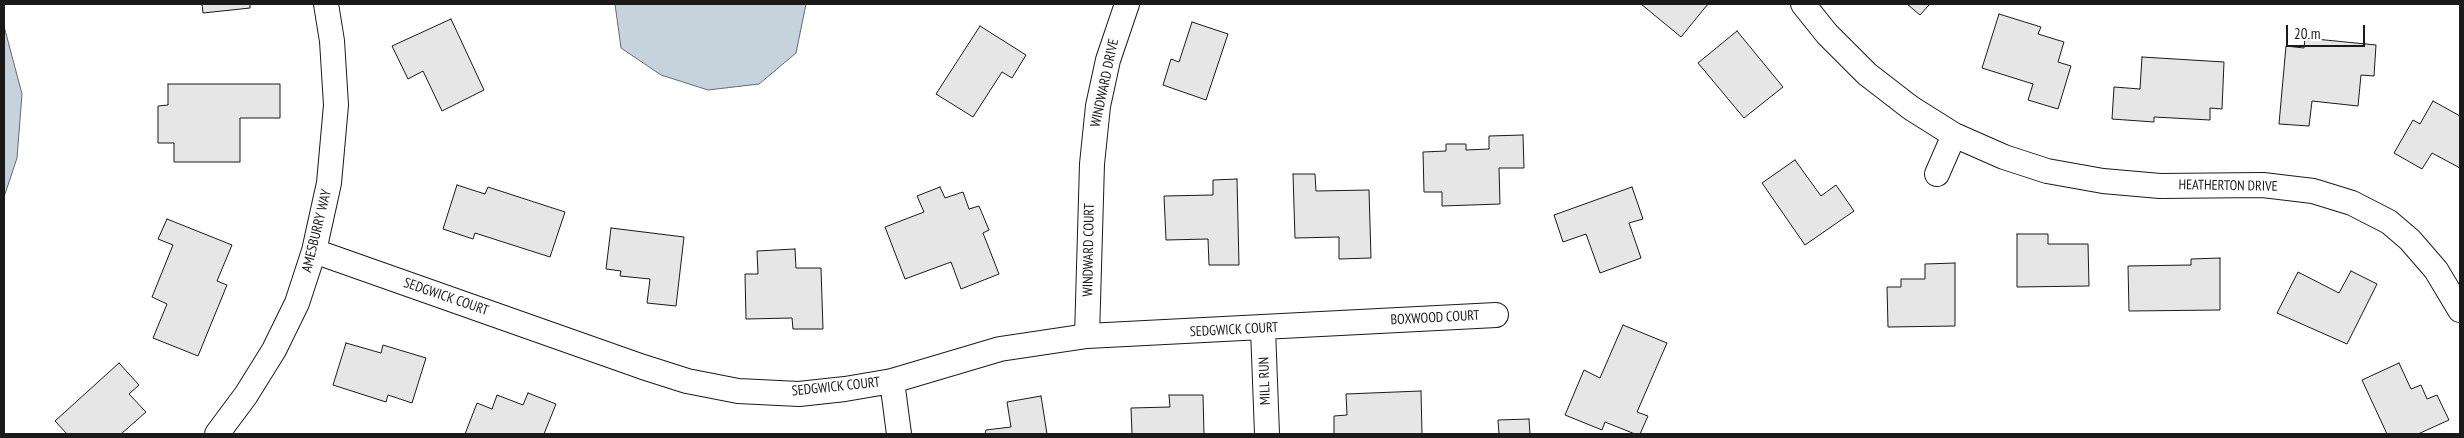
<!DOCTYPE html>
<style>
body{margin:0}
#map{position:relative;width:2464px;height:438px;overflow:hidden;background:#fff;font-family:"PT Sans Narrow",sans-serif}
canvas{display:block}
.frame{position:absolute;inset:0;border:5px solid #1a1a1a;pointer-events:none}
.scale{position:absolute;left:2286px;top:25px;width:79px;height:22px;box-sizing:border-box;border:2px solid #1a1a1a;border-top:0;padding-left:6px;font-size:15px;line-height:18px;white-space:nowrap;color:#1a1a1a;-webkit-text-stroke:4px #fff;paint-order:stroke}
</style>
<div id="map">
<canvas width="2464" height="438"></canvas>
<div class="frame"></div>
<div class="scale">20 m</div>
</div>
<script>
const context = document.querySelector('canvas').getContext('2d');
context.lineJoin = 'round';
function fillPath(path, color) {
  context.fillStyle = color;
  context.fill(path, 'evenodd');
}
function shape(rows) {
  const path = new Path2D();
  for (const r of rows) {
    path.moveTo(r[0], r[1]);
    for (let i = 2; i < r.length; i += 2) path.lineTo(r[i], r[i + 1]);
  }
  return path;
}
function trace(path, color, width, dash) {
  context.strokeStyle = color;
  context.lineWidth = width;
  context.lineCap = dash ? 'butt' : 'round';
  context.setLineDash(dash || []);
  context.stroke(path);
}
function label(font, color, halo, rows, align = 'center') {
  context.font = font + ' "PT Sans Narrow",sans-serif';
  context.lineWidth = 4;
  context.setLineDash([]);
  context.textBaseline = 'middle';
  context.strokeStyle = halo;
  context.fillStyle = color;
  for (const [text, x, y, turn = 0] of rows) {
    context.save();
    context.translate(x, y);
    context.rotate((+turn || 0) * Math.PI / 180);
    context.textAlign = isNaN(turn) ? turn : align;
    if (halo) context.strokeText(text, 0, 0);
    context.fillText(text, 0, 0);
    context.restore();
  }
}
const water = shape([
 [615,4,806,4,796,53,759,84,708,90,661,75,621,48,615,4],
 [4,26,22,94,17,158,4,197,4,26]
]);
fillPath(water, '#c6d2dc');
trace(water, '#6a6a6a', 1);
const building = shape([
 [202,4,250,4,250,8,203,13,202,4],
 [1641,4,1708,4,1681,37,1641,4],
 [1907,4,1930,4,1920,15,1907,4],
 [1999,14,2041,27,2038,34,2064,42,2058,62,2071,66,2058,109,2028,100,2033,84,1982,68,1999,14],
 [451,19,484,90,442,111,423,71,408,79,392,46,451,19],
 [1192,22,1228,34,1206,100,1163,85,1171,59,1179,62,1192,22],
 [980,26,1026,55,1012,78,1002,72,973,117,936,94,980,26],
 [1737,31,1783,87,1744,118,1698,63,1737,31],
 [2305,38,2376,45,2374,76,2361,75,2358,106,2312,101,2309,126,2279,124,2286,46,2304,48,2305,38],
 [2142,57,2224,62,2222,109,2210,108,2210,120,2154,117,2154,122,2112,119,2114,87,2140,89,2142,57],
 [168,84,280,84,280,118,240,118,240,162,174,162,174,143,158,143,158,106,168,105,168,84],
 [2433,101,2460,116,2460,168,2432,153,2422,169,2394,153,2413,120,2420,124,2433,101],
 [1523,135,1524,168,1499,168,1500,204,1442,206,1442,192,1424,192,1423,152,1446,151,1446,144,1466,144,1466,150,1489,149,1489,136,1523,135],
 [1795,160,1821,196,1836,185,1854,211,1805,245,1762,183,1795,160],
 [1293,174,1315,174,1316,191,1369,190,1371,258,1339,259,1339,237,1295,238,1293,174],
 [1237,179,1239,265,1209,265,1208,239,1166,240,1164,196,1213,195,1213,180,1237,179],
 [457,185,485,194,488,187,565,212,550,257,475,233,473,239,443,229,457,185],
 [940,187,945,198,963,192,969,209,979,206,989,230,983,233,999,274,961,289,951,262,905,279,885,227,924,212,917,196,940,187],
 [1632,187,1643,219,1629,223,1641,258,1600,273,1586,234,1563,242,1554,215,1632,187],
 [167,219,232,245,217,281,227,285,198,356,153,338,167,304,152,297,173,245,158,239,167,219],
 [611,228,684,237,676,306,647,303,650,279,620,276,621,271,606,269,611,228],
 [2017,234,2048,234,2048,244,2088,244,2089,286,2017,287,2017,234],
 [795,249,796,268,821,268,823,329,793,329,792,318,746,319,745,274,758,274,757,251,795,249],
 [2220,258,2220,310,2129,311,2128,266,2191,265,2191,259,2220,258],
 [1955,263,1955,326,1888,327,1887,287,1901,287,1901,279,1925,279,1925,264,1955,263],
 [2351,271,2377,284,2347,344,2277,313,2298,272,2339,293,2351,271],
 [1623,325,1667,343,1637,412,1648,416,1640,434,1635,434,1605,422,1602,430,1565,415,1584,370,1600,378,1623,325],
 [346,343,381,353,383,345,426,358,412,403,388,395,386,402,333,385,346,343],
 [119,363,139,385,129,394,146,412,121,434,67,434,55,421,119,363],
 [2399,363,2411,389,2421,385,2427,399,2437,395,2449,420,2418,434,2387,434,2362,380,2399,363],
 [1421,391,1422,434,1334,434,1334,416,1347,415,1346,394,1421,391],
 [528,393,556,404,544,434,465,434,477,403,492,409,497,395,523,405,528,393],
 [1169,395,1203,395,1204,434,1132,434,1131,408,1170,407,1169,395],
 [1041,396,1047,434,985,434,986,430,1011,427,1007,402,1041,396],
 [1529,419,1530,434,1499,434,1498,420,1529,419]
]);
fillPath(building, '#e6e6e6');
trace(building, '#1a1a1a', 1);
const minor = shape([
 [1803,4,1827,34,1867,74,1911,108,1954,135,2004,157,2047,171,2103,181,2160,186,2263,185,2313,191,2352,203,2389,222,2410,240,2436,270,2460,310],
 [1937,174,1954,135],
 [314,251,643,367,687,381,738,391,799,394,845,389,892,381,1000,349,1087,336,1496,315],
 [1263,329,1267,434],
 [1087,336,1092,164,1098,106,1108,60,1127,4],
 [892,381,899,434],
 [217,434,246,395,274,350,297,303,314,251,329,183,336,105,332,41,326,4]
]);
trace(minor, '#1a1a1a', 26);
trace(minor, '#fff', 24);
label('14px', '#1a1a1a', '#fff', [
 ["WINDWARD DRIVE",1105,83,-78],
 ["HEATHERTON DRIVE",2228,186,1],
 ["AMESBURRY WAY",317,231,-76],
 ["WINDWARD COURT",1089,250,-89],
 ["SEDGWICK COURT",446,297,19],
 ["BOXWOOD COURT",1435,318,-3],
 ["SEDGWICK COURT",1234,330,-3],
 ["MILL RUN",1265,381,-92],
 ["SEDGWICK COURT",836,387,-6]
]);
</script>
